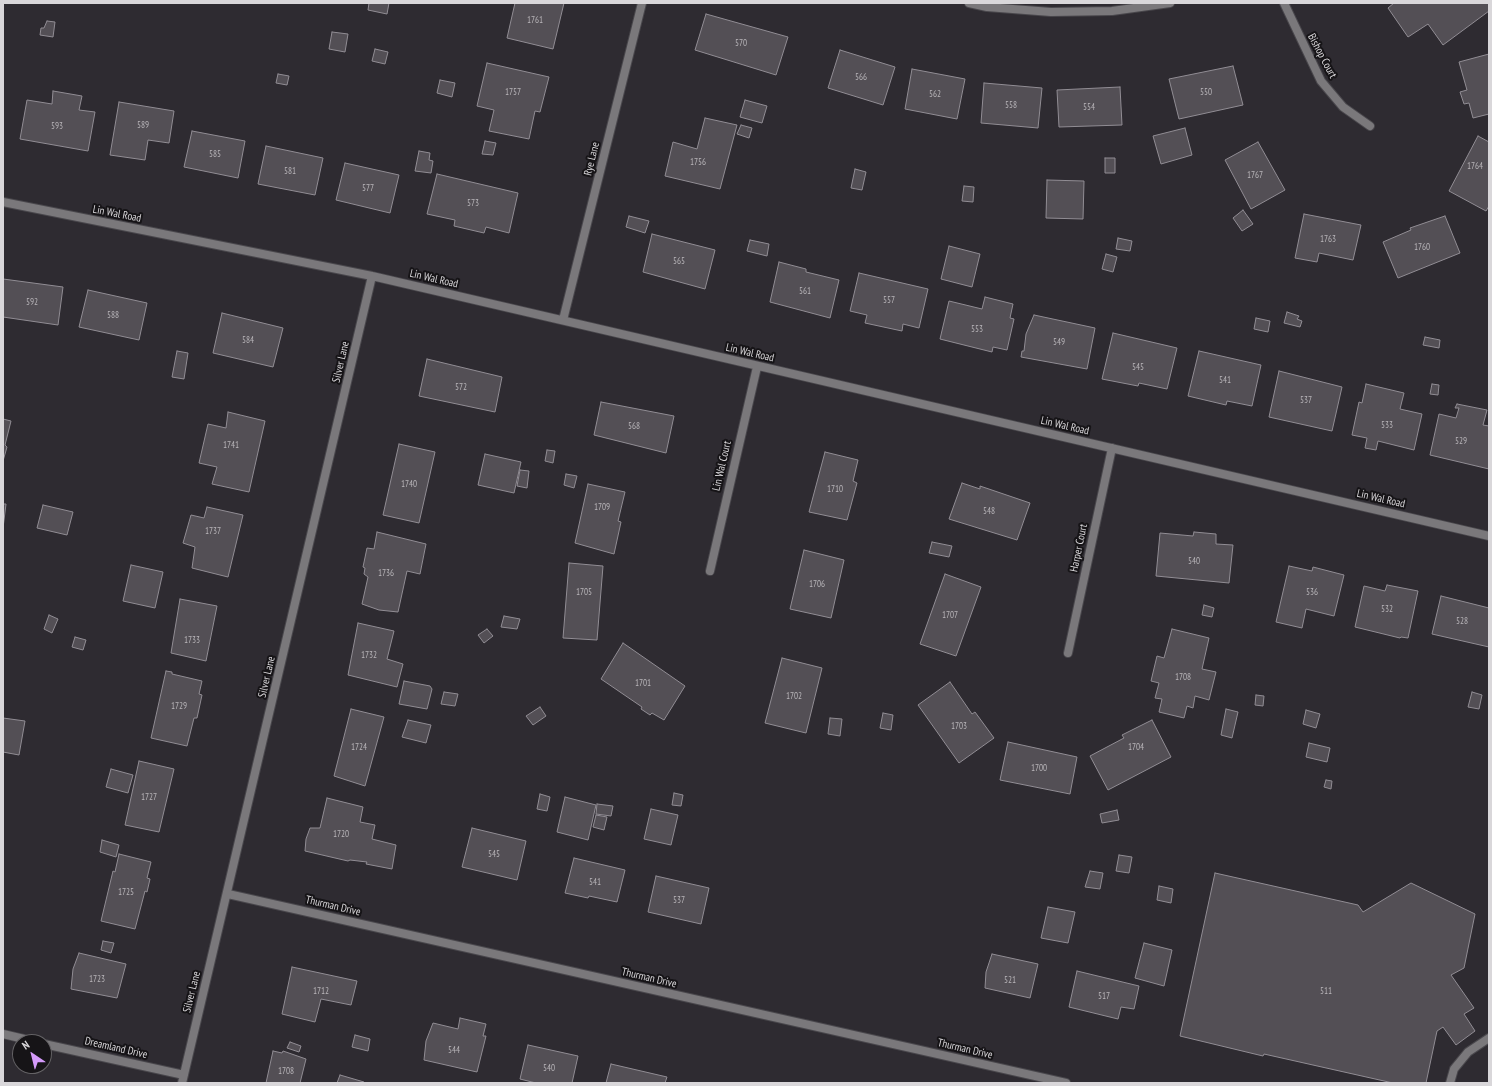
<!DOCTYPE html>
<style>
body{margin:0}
#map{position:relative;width:1492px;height:1086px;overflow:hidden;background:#2e2b31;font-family:"PT Sans Narrow",sans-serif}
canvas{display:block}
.frame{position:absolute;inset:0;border:4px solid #d9d7da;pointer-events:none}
.north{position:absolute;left:12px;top:1034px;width:40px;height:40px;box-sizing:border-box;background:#161417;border:1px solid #646265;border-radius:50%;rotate:325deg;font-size:11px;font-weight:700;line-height:16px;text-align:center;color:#d9d7da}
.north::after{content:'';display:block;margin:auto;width:14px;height:18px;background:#d59bfb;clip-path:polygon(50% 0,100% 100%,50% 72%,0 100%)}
</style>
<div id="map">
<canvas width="1492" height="1086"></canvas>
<div class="frame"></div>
<div class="north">N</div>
</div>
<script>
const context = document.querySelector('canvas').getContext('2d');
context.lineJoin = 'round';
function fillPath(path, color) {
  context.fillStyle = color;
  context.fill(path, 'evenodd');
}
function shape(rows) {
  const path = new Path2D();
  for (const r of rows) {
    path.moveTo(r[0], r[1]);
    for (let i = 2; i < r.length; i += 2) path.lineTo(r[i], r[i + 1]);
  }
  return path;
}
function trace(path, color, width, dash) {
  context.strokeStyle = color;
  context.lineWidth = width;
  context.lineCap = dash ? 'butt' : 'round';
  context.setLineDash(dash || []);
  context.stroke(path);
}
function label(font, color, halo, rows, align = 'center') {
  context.font = font + ' "PT Sans Narrow",sans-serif';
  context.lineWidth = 4;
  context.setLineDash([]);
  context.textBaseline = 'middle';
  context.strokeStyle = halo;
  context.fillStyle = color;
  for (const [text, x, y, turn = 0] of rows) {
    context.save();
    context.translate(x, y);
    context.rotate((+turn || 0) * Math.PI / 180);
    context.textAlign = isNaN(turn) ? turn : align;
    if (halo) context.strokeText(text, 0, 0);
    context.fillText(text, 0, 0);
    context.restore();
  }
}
const building = shape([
 [369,3,389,3,387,14,368,10,369,3],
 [515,3,564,3,553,49,507,38,515,3],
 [1394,3,1489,3,1489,11,1443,45,1428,24,1408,37,1388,8,1394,3],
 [706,14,788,37,776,75,695,50,706,14],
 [47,21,55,22,53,37,40,35,41,28,44,28,47,21],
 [332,32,348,34,345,52,329,49,332,32],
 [375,49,388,52,385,64,372,61,375,49],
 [840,50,895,67,883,105,828,88,840,50],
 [1489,54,1489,114,1473,118,1469,103,1464,104,1460,92,1467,90,1459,62,1489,54],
 [487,63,549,77,540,112,535,111,529,139,489,131,494,110,477,106,487,63],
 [1233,66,1243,105,1179,119,1169,79,1233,66],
 [912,69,965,79,957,119,905,109,912,69],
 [278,74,289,76,287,85,276,83,278,74],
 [440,80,455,83,452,97,437,93,440,80],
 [984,83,1042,88,1038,128,981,123,984,83],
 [1120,87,1122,125,1059,127,1057,90,1120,87],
 [53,91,82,96,79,110,95,112,88,151,20,139,27,100,52,104,53,91],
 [745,100,767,106,762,123,740,117,745,100],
 [119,102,174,111,169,143,148,140,145,160,110,155,119,102],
 [705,118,737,125,720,189,665,176,673,142,697,149,705,118],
 [741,125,752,128,749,138,737,134,741,125],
 [1185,128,1192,155,1161,164,1153,136,1185,128],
 [192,131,245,141,238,178,184,167,192,131],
 [1478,136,1489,142,1489,206,1486,211,1449,191,1478,136],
 [485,141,496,143,493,155,482,154,485,141],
 [1258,142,1285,190,1251,209,1225,160,1258,142],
 [266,146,323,158,315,195,258,184,266,146],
 [419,151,430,153,429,160,433,161,431,173,415,171,419,151],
 [1105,158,1115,158,1115,173,1105,173,1105,158],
 [345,163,399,175,390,213,336,200,345,163],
 [855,169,866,172,862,190,851,188,855,169],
 [437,174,518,193,509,233,486,227,484,233,454,226,455,220,427,214,437,174],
 [1047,180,1084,181,1083,219,1046,218,1047,180],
 [964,186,974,187,973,202,962,201,964,186],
 [1243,210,1253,224,1242,231,1233,218,1243,210],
 [1304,214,1361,225,1353,260,1319,253,1317,262,1295,258,1304,214],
 [629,216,649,221,645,233,626,227,629,216],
 [1445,216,1460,253,1398,278,1383,242,1411,230,1410,228,1445,216],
 [652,234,715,250,705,289,643,272,652,234],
 [1118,238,1132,241,1130,251,1116,249,1118,238],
 [750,240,769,244,767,256,747,251,750,240],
 [949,246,980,254,972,287,941,279,949,246],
 [1106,254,1117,257,1113,272,1102,269,1106,254],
 [779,262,806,269,806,272,839,280,830,318,770,302,779,262],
 [859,273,928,289,919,328,903,324,902,331,865,323,867,315,850,311,859,273],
 [3,279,63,287,58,325,3,317,3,279],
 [88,290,147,303,139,340,79,327,88,290],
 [985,297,1013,304,1010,318,1014,319,1007,350,993,347,992,352,940,339,949,301,982,309,985,297],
 [1287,312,1299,316,1297,319,1302,321,1300,327,1284,323,1287,312],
 [222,313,283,328,273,367,213,353,222,313],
 [1034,315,1095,328,1087,369,1021,357,1022,351,1024,351,1026,334,1034,315],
 [1256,318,1270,321,1268,332,1254,329,1256,318],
 [1113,333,1177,348,1167,389,1139,383,1138,386,1102,379,1113,333],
 [1425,337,1440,340,1439,348,1423,345,1425,337],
 [177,351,188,353,184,379,172,377,177,351],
 [1199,351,1261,365,1252,406,1227,401,1226,405,1188,396,1199,351],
 [427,359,502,377,495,412,419,396,427,359],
 [1279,371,1342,387,1332,431,1269,417,1279,371],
 [1366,384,1404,393,1400,409,1422,414,1414,450,1378,441,1376,450,1365,448,1367,438,1352,435,1359,402,1362,403,1366,384],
 [1432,384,1439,385,1438,395,1430,394,1432,384],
 [601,402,674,416,666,453,594,435,601,402],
 [1457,404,1487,410,1483,425,1489,426,1489,469,1430,455,1439,414,1456,418,1459,408,1455,408,1457,404],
 [228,412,265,421,249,492,212,484,217,467,199,463,208,424,226,428,228,412],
 [3,419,11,421,5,445,7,447,3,461,3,419],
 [399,444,435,452,419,523,383,515,399,444],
 [547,450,555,451,553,463,545,461,547,450],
 [825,452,858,460,853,481,857,483,847,520,809,512,825,452],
 [485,454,521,462,514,493,478,485,485,454],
 [520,470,529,471,527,488,517,486,520,470],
 [566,474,577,476,574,488,564,485,566,474],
 [962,483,980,489,980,486,1030,503,1017,540,949,519,962,483],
 [588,484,625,492,618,521,621,522,614,554,575,543,588,484],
 [3,504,6,504,3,528,3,504],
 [43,505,73,512,67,535,37,528,43,505],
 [207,507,243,515,228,577,192,568,195,547,183,543,191,515,204,518,207,507],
 [377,532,426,544,420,574,407,571,398,612,379,610,362,604,368,577,364,574,365,568,363,567,367,548,374,549,377,532],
 [1194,532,1216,534,1216,544,1233,545,1229,583,1156,576,1160,533,1193,536,1194,532],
 [932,542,952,546,949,557,929,553,932,542],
 [804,550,844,560,831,618,790,609,804,550],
 [569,563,603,566,597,640,563,638,569,563],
 [131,565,163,572,155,608,123,601,131,565],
 [1289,566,1312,571,1313,567,1344,575,1334,616,1306,609,1302,628,1276,622,1289,566],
 [945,574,981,587,956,656,920,644,945,574],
 [1387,585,1418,591,1408,638,1401,637,1400,638,1355,627,1364,586,1385,591,1387,585],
 [1441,596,1489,608,1489,647,1432,634,1441,596],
 [180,599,217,606,206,661,171,653,180,599],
 [1204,605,1214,608,1212,617,1202,615,1204,605],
 [49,615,58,619,52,633,44,629,49,615],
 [504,616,520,619,517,629,501,627,504,616],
 [358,623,394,631,387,659,403,664,397,687,348,675,358,623],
 [487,629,493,636,484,643,478,635,487,629],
 [1172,629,1209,638,1202,669,1216,672,1209,700,1195,696,1193,708,1187,706,1184,718,1159,712,1162,699,1155,698,1159,683,1151,681,1157,656,1164,658,1172,629],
 [75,637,86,640,83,650,72,647,75,637],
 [623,643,685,686,664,720,652,713,650,715,641,709,642,707,601,679,623,643],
 [782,658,822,668,806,733,765,723,782,658],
 [166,671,172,672,172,674,202,681,199,694,202,695,197,718,194,718,187,746,151,738,166,671],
 [404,681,430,686,432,689,427,709,399,704,404,681],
 [950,682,972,714,975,712,994,738,959,763,918,705,950,682],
 [444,692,458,694,455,706,441,704,444,692],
 [1472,692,1482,695,1479,709,1468,707,1472,692],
 [1256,695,1264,696,1263,706,1255,705,1256,695],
 [540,707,546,716,533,725,526,716,540,707],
 [351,709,384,717,365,786,334,776,351,709],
 [1226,709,1238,712,1232,738,1221,735,1226,709],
 [1306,710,1320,714,1316,728,1303,724,1306,710],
 [883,713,893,715,891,730,880,728,883,713],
 [3,718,25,721,19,755,3,752,3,718],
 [830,718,842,719,840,736,828,734,830,718],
 [408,720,431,725,426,743,402,737,408,720],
 [1152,720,1171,757,1108,790,1090,756,1124,738,1122,735,1152,720],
 [1008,742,1077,757,1070,794,1000,780,1008,742],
 [1309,743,1330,748,1327,762,1306,757,1309,743],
 [139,761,174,769,159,832,125,825,139,761],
 [111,769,133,775,128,793,106,787,111,769],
 [1326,780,1332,781,1331,789,1324,787,1326,780],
 [674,793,683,795,681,806,672,805,674,793],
 [540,794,550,797,547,811,537,809,540,794],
 [565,797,596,805,588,840,557,832,565,797],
 [327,798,363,807,360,822,375,825,372,839,396,845,392,869,366,864,367,862,350,860,348,861,305,851,306,839,310,828,320,828,327,798],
 [597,804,613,806,611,816,596,814,597,804],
 [651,809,678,815,671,845,644,839,651,809],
 [1117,810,1119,820,1102,823,1100,814,1117,810],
 [596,815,607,817,604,830,593,827,596,815],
 [472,828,526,841,517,880,462,867,472,828],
 [102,840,119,845,116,857,100,852,102,840],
 [119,854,151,862,147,878,150,879,147,892,145,891,135,929,101,921,113,871,115,872,119,854],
 [1119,855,1132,857,1129,873,1116,871,1119,855],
 [574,858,625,870,617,902,589,896,588,898,565,893,574,858],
 [1090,871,1103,873,1100,889,1085,887,1090,871],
 [1215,873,1358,905,1363,912,1411,883,1475,914,1464,968,1451,975,1474,1008,1464,1014,1475,1031,1456,1045,1443,1027,1437,1031,1426,1083,1393,1083,1264,1054,1263,1056,1180,1036,1215,873],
 [656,876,709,888,701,924,648,912,656,876],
 [1159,886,1173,889,1171,903,1157,900,1159,886],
 [1048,907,1075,912,1068,943,1041,938,1048,907],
 [103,941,114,943,111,953,101,950,103,941],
 [1144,943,1172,950,1164,986,1135,978,1144,943],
 [79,953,126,964,117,998,71,989,73,969,79,953],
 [992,954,1038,964,1030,998,985,988,986,972,992,954],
 [292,967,357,981,351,1005,321,999,315,1022,282,1014,292,967],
 [1077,971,1139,986,1134,1009,1121,1007,1118,1019,1069,1007,1077,971],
 [460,1018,486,1024,483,1036,486,1036,477,1072,424,1060,426,1041,433,1023,458,1029,460,1018],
 [355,1035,370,1039,368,1051,352,1047,355,1035],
 [290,1042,301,1046,299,1052,287,1048,290,1042],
 [528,1045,578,1056,572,1083,536,1083,520,1079,528,1045],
 [273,1051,282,1053,283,1051,306,1059,300,1083,266,1083,273,1051],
 [611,1064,667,1077,665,1083,606,1083,611,1064],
 [340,1075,364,1082,364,1083,337,1083,340,1075]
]);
fillPath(building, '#534f55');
trace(building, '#918d94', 1);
const service = shape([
 [1450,1083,1454,1069,1468,1052,1489,1038]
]);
const minor = shape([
 [969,3,987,7,1051,12,1112,11,1170,3],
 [1284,3,1321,81,1343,107,1370,126],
 [3,202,372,276,1489,536],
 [563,320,642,3],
 [710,571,757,367],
 [1068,653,1112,448],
 [228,894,1066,1083],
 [3,1034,37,1042],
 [44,1044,184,1075],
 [182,1083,372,276]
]);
trace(service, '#49474c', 10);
trace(minor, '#49474c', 10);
trace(service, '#7a787b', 8);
trace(minor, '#7a787b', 8);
label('9px', '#b8b5b9', null, [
 ["1761",535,20],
 ["570",741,43],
 ["566",861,77],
 ["1757",513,92],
 ["550",1206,92],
 ["562",935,94],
 ["558",1011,105],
 ["554",1089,107],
 ["589",143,125],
 ["593",57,126],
 ["585",215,154],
 ["1756",698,162],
 ["1764",1475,166],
 ["581",290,171],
 ["1767",1255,175],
 ["577",368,188],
 ["573",473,203],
 ["1763",1328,239],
 ["1760",1422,247],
 ["565",679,261],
 ["561",805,291],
 ["557",889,300],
 ["592",32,302],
 ["588",113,315],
 ["553",977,329],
 ["584",248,340],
 ["549",1059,342],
 ["545",1138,367],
 ["541",1225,380],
 ["572",461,387],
 ["537",1306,400],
 ["533",1387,425],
 ["568",634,426],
 ["529",1461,441],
 ["1741",231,445],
 ["1740",409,484],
 ["1710",835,489],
 ["1709",602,507],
 ["548",989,511],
 ["1737",213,531],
 ["540",1194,561],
 ["1736",386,573],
 ["1706",817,584],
 ["1705",584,592],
 ["536",1312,592],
 ["532",1387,609],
 ["1707",950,615],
 ["528",1462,621],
 ["1733",192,640],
 ["1732",369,655],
 ["1708",1183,677],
 ["1701",643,683],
 ["1702",794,696],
 ["1729",179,706],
 ["1703",959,726],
 ["1724",359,747],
 ["1704",1136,747],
 ["1700",1039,768],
 ["1727",149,797],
 ["1720",341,834],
 ["545",494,854],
 ["541",595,882],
 ["1725",126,892],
 ["537",679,900],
 ["1723",97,979],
 ["521",1010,980],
 ["1712",321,991],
 ["511",1326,991],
 ["517",1104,996],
 ["544",454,1050],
 ["540",549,1068],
 ["1708",286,1071]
]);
label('11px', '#d9d7da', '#161417', [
 ["Bishop Court",1322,56,62],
 ["Rye Lane",592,159,-76],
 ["Lin Wal Road",117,214,11],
 ["Lin Wal Road",434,279,13],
 ["Lin Wal Road",750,353,13],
 ["Silver Lane",341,362,-77],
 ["Lin Wal Road",1065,426,13],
 ["Lin Wal Court",722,466,-77],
 ["Lin Wal Road",1381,499,13],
 ["Harper Court",1079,548,-78],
 ["Silver Lane",267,677,-77],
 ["Thurman Drive",333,906,13],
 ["Thurman Drive",649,978,13],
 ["Silver Lane",192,992,-76],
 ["Dreamland Drive",116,1048,13],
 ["Thurman Drive",965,1049,13]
]);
</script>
